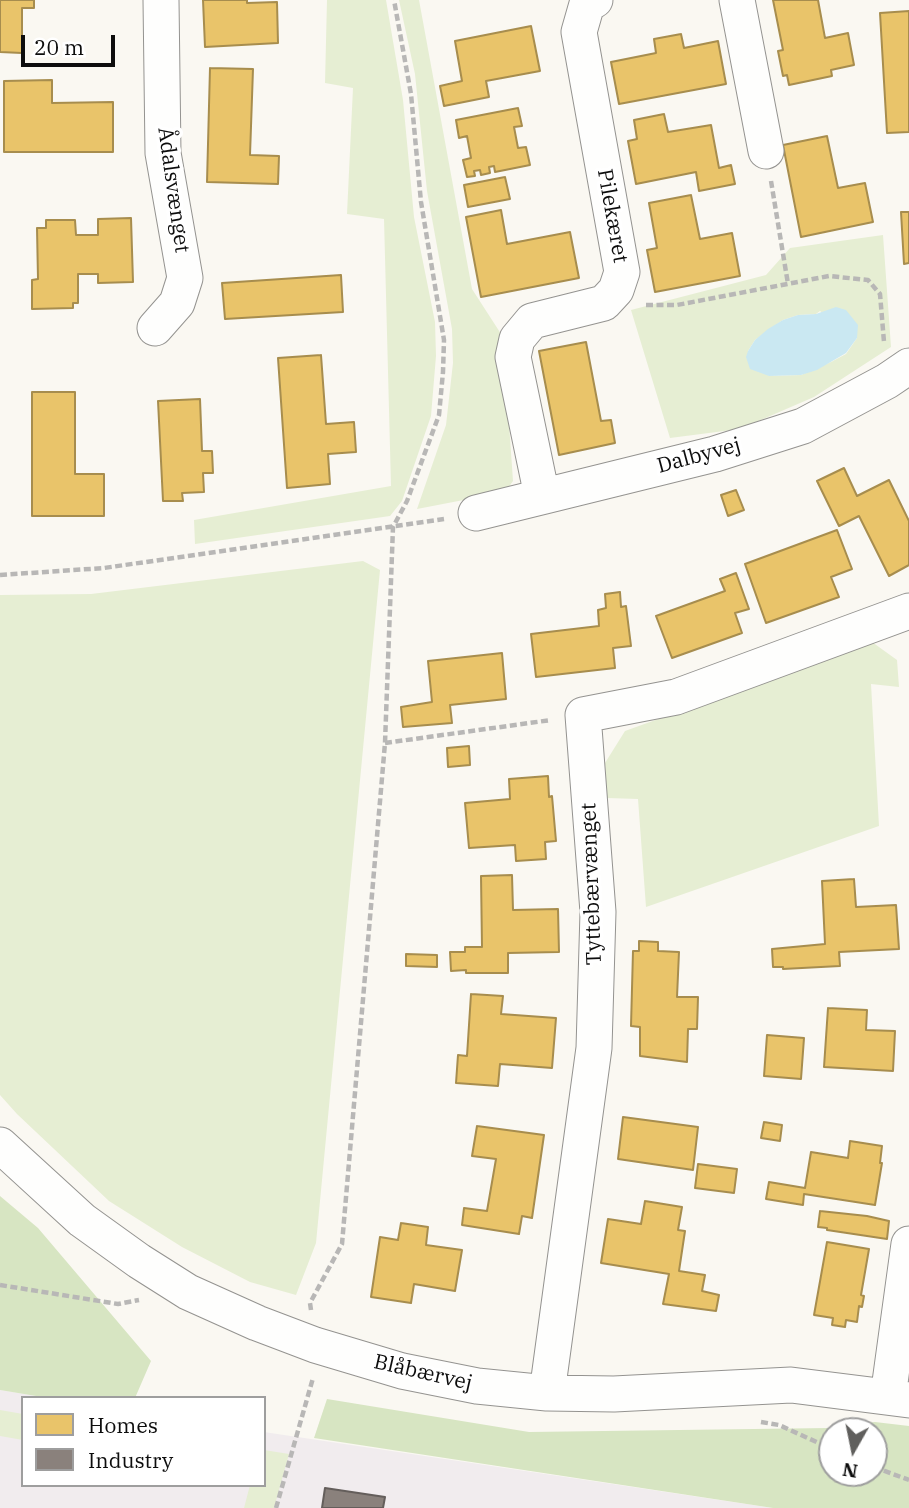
<!DOCTYPE html>
<meta charset="utf-8">
<style>
body{margin:0}
#map{position:relative;width:909px;height:1508px;overflow:hidden;background:#faf8f2;font-family:"IBM Plex Serif",serif}
canvas{display:block}
.legend{position:absolute;left:21px;top:1396px;width:245px;height:91px;box-sizing:border-box;background:#fff;border:2px solid #9e9e9e;margin:0;padding:9px 12px;list-style:none;font-size:21px;color:#0d0d0d}
.legend li{display:flex;align-items:center;gap:14px;height:35px}
.legend b{width:35px;border:2px solid #9e9e9e}
.north{position:absolute;left:818px;top:1417px;width:70px;height:70px;box-sizing:border-box;background:#fff;border:2px solid #9e9e9e;border-radius:50%;rotate:189deg;font-size:19px;font-weight:700;line-height:28px;text-align:center;color:#0d0d0d}
.north::after{content:'';display:block;margin:auto;width:24px;height:32px;background:#605f5d;clip-path:polygon(50% 0,100% 100%,50% 72%,0 100%)}
.scale{position:absolute;left:21px;top:35px;width:94px;height:32px;box-sizing:border-box;border:4px solid #0d0d0d;border-top:0;padding-left:9px;font-size:21px;line-height:24px;white-space:nowrap;color:#0d0d0d;-webkit-text-stroke:5px #fff;paint-order:stroke}
</style>
<div id="map">
<canvas width="909" height="1508"></canvas>
<ul class="legend">
<li><b style="height:19px;background:#e9c46a"></b>Homes</li>
<li><b style="height:19px;background:#8a817c"></b>Industry</li>
</ul>
<div class="north">N</div>
<div class="scale">20 m</div>
</div>
<script>
const context = document.querySelector('canvas').getContext('2d');
context.lineJoin = 'round';
function fillPath(path, color) {
  context.fillStyle = color;
  context.fill(path, 'evenodd');
}
function shape(rows) {
  const path = new Path2D();
  for (const r of rows) {
    path.moveTo(r[0], r[1]);
    for (let i = 2; i < r.length; i += 2) path.lineTo(r[i], r[i + 1]);
  }
  return path;
}
function trace(path, color, width, dash) {
  context.strokeStyle = color;
  context.lineWidth = width;
  context.lineCap = dash ? 'butt' : 'round';
  context.setLineDash(dash || []);
  context.stroke(path);
}
function label(font, color, halo, rows, align = 'center') {
  context.font = font + ' "IBM Plex Serif",serif';
  context.lineWidth = 7;
  context.setLineDash([]);
  context.textBaseline = 'middle';
  context.strokeStyle = halo;
  context.fillStyle = color;
  for (const [text, x, y, turn = 0] of rows) {
    context.save();
    context.translate(x, y);
    context.rotate((+turn || 0) * Math.PI / 180);
    context.textAlign = isNaN(turn) ? turn : align;
    if (halo) context.strokeText(text, 0, 0);
    context.fillText(text, 0, 0);
    context.restore();
  }
}
fillPath(shape([
 [0,1390,48,1398,23,1398,23,1485,264,1485,264,1432,773,1508,0,1508]
]), '#f1ecee');
fillPath(shape([
 [327,0,386,0,403,100,414,217,435,322,436,356,431,416,402,501,390,516,195,544,194,520,391,486,384,219,347,214,353,88,325,83],
 [399,0,419,0,472,289,503,337,513,481,505,492,417,509,446,425,453,363,452,329,427,191,415,74],
 [883,235,891,347,814,397,740,429,670,438,631,310,766,275,790,248],
 [820,311,857,338,846,354,831,362,801,375,769,376,748,351,755,340,783,320,798,315,816,314],
 [363,561,380,570,316,1243,296,1295,250,1282,182,1247,109,1201,17,1114,0,1095,0,595,91,594],
 [872,642,897,660,899,687,871,684,879,826,646,907,638,799,607,798,605,763,625,731],
 [0,1410,23,1414,23,1440,0,1436],
 [264,1450,289,1454,274,1508,244,1508,250,1485,264,1485]
]), '#e6eed3');
fillPath(shape([
 [0,1196,38,1228,151,1361,135,1398,48,1398,0,1390],
 [327,1399,529,1432,829,1428,875,1422,909,1426,909,1508,773,1508,314,1438],
 [832,1431,874,1431,874,1473,832,1473]
]), '#d7e5c2');
fillPath(shape([
 [836,307,846,310,858,325,857,338,846,353,817,370,801,375,769,376,750,369,746,357,748,351,755,340,768,329,783,320,798,315,816,314]
]), '#cae8f2');
const homes = shape([
 [0,0,34,0,34,8,22,8,22,53,0,52,0,0],
 [203,0,247,0,247,3,277,2,278,43,205,47,203,0],
 [773,0,818,0,825,38,848,33,854,65,831,70,832,76,789,85,787,75,783,76,778,51,783,50,773,0],
 [909,11,909,132,887,133,880,13,909,11],
 [531,26,540,71,486,81,489,97,444,106,440,86,462,81,455,41,531,26],
 [681,34,684,48,718,41,726,84,619,104,611,62,656,53,654,39,681,34],
 [210,68,253,69,250,155,279,156,278,184,207,182,210,68],
 [52,80,52,103,113,102,113,152,4,152,4,81,52,80],
 [518,108,522,126,514,127,518,148,526,147,530,165,495,172,494,166,489,167,490,173,481,175,480,170,474,171,475,176,467,177,463,160,471,158,467,136,459,138,456,120,518,108],
 [664,114,668,132,711,125,719,168,731,165,735,184,699,191,696,172,636,184,628,141,637,139,634,120,664,114],
 [827,136,838,188,865,183,873,222,801,237,783,145,827,136],
 [505,177,510,199,468,207,464,185,505,177],
 [691,195,700,239,732,233,740,276,655,292,647,250,657,248,649,203,691,195],
 [501,210,507,244,570,232,579,278,481,297,466,217,501,210],
 [901,212,909,212,909,263,904,264,901,212],
 [131,218,133,282,98,283,98,274,78,274,78,303,73,303,73,308,32,309,32,280,38,279,37,228,46,228,46,220,75,220,76,235,98,235,98,219,131,218],
 [341,275,343,312,225,319,222,283,341,275],
 [586,342,601,421,611,420,615,443,559,455,539,351,586,342],
 [321,355,326,424,354,422,356,452,328,454,330,484,287,488,278,358,321,355],
 [32,392,75,392,75,474,104,474,104,516,32,516,32,392],
 [200,399,202,451,212,451,213,473,203,473,204,492,182,493,183,501,163,501,158,401,200,399],
 [844,468,857,496,889,480,909,521,909,565,889,576,859,516,839,526,817,481,844,468],
 [736,490,744,510,728,516,721,495,736,490],
 [837,530,852,569,831,577,839,597,766,623,745,564,837,530],
 [736,573,749,609,735,613,742,633,672,658,656,616,725,591,720,579,736,573],
 [620,592,621,607,626,606,631,646,613,648,615,668,536,677,531,634,599,626,598,610,606,608,605,594,620,592],
 [502,653,506,699,450,705,452,723,403,727,401,707,432,702,428,661,502,653],
 [469,746,470,765,448,767,447,748,469,746],
 [548,776,549,797,552,796,556,841,545,842,546,859,516,861,515,845,469,848,465,803,510,799,509,779,548,776],
 [512,875,513,910,558,909,559,952,508,953,508,973,466,973,466,970,451,971,450,952,465,952,465,947,482,947,481,876,512,875],
 [854,879,856,907,896,905,899,949,839,952,840,966,783,969,783,967,773,967,772,949,825,944,822,881,854,879],
 [639,941,658,942,658,951,679,952,677,997,698,997,697,1029,688,1029,687,1062,640,1056,640,1027,631,1026,633,951,639,951,639,941],
 [406,954,437,955,437,967,406,966,406,954],
 [471,994,503,996,501,1014,556,1018,552,1068,500,1064,498,1086,456,1083,458,1055,467,1056,471,994],
 [828,1008,867,1010,866,1030,895,1031,893,1071,824,1067,828,1008],
 [767,1035,804,1038,801,1079,764,1076,767,1035],
 [623,1117,698,1127,693,1170,618,1159,623,1117],
 [764,1122,782,1125,780,1141,761,1138,764,1122],
 [477,1126,544,1135,532,1218,522,1216,519,1234,462,1225,464,1208,487,1211,496,1159,472,1156,477,1126],
 [850,1141,882,1146,880,1163,882,1163,875,1205,804,1194,803,1205,766,1199,769,1182,805,1188,811,1152,848,1158,850,1141],
 [698,1164,737,1169,734,1193,695,1188,698,1164],
 [645,1201,682,1207,678,1230,685,1231,679,1271,705,1275,702,1291,719,1295,716,1311,663,1304,669,1274,601,1263,608,1219,641,1224,645,1201],
 [820,1211,867,1216,889,1221,887,1239,827,1230,827,1228,818,1227,820,1211],
 [401,1223,428,1227,426,1245,462,1250,455,1291,414,1284,411,1303,371,1297,380,1237,398,1240,401,1223],
 [827,1242,869,1249,861,1295,864,1296,862,1307,859,1306,857,1322,846,1320,845,1327,832,1325,833,1318,814,1315,827,1242]
]);
fillPath(homes, '#e9c46a');
trace(homes, '#a78d4e', 2);
const industry = shape([
 [325,1488,385,1497,383,1508,322,1508,325,1488]
]);
fillPath(industry, '#8a817c');
trace(industry, '#645e5b', 2);
const street = shape([
 [737,0,766,151],
 [155,328,177,303,185,278,163,153,161,0],
 [542,496,513,357,517,339,532,321,604,303,616,290,622,272,579,32,587,4,595,0],
 [476,513,715,454,803,426,887,381,909,366],
 [0,1145,82,1220,139,1261,188,1292,257,1323,315,1345,402,1371,477,1386,547,1393,614,1394,791,1385,909,1400],
 [547,1393,594,1048,598,912,583,715,676,697,909,611],
 [888,1397,909,1244]
]);
trace(street, '#949390', 37);
trace(shape([
 [771,181,788,284],
 [646,305,677,305,829,276,868,280,880,294,884,342],
 [0,575,104,568,444,519],
 [385,743,551,720],
 [0,1285,118,1304,139,1300],
 [311,1310,310,1303,342,1244,385,743,393,527,407,501,439,415,443,372,444,340,421,202,411,94,394,0],
 [761,1422,779,1425,832,1449],
 [874,1467,909,1480],
 [276,1508,313,1378]
]), '#b8b7b6', 4.5, [7, 3.5]);
trace(street, '#fefefd', 35);
label('21px', '#0d0d0d', '#fff', [
 ["Ådalsvænget",173,190,82],
 ["Pilekæret",612,216,80],
 ["Dalbyvej",699,456,-15],
 ["Tyttebærvænget",592,884,-92],
 ["Blåbærvej",423,1373,13]
]);
</script>
